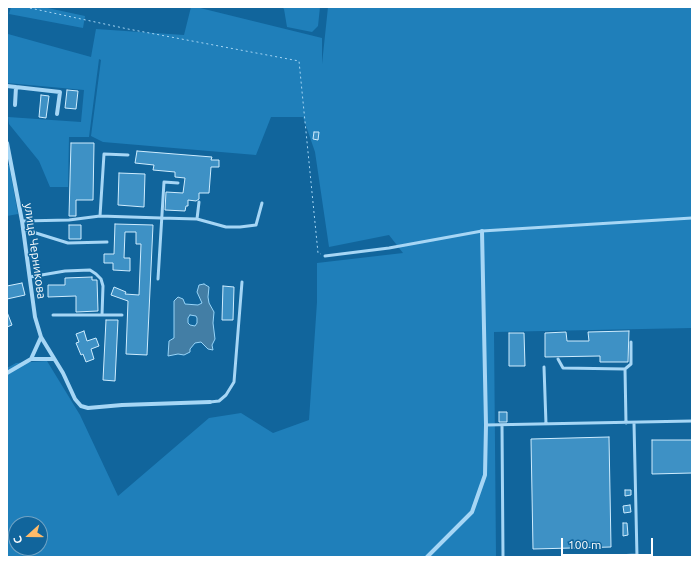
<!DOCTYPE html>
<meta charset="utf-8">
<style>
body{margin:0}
#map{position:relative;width:699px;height:564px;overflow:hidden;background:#11659c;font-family:Ubuntu,sans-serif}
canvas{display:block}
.frame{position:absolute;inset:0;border:8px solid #fff;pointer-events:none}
.north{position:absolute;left:8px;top:516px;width:40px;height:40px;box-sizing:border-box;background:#11659c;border:1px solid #70a3c4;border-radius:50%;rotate:249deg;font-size:11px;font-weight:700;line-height:16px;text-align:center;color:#fff}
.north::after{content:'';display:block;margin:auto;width:14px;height:18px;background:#ffbb69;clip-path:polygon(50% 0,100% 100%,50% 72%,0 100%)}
.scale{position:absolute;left:561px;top:538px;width:92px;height:18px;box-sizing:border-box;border:2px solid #fff;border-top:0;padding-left:5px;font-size:12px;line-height:14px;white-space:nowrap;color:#fff;-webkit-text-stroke:3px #11659c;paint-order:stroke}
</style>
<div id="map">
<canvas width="699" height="564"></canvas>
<div class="frame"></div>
<div class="north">С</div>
<div class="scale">100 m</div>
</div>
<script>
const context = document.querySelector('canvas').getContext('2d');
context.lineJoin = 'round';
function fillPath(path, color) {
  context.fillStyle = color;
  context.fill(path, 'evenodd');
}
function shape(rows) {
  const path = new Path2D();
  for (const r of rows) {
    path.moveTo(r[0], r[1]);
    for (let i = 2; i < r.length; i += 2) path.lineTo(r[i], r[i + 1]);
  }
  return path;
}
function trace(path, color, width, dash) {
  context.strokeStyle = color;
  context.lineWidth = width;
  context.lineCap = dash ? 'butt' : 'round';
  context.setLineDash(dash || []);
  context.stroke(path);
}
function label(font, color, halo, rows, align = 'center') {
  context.font = font + ' Ubuntu,sans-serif';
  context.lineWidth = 3;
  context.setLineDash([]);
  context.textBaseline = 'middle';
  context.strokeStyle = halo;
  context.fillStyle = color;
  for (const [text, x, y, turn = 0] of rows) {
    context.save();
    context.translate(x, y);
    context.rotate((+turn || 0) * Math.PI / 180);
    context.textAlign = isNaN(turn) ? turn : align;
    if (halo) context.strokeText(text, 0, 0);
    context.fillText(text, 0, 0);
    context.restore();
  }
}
fillPath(shape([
 [11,7,43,7,85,16,83,28,9,14],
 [191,7,196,7,322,38,322,64,328,7,692,7,692,328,494,332,496,557,7,557,7,368,16,363,47,361,80,415,118,496,209,418,241,413,273,433,309,420,317,302,317,263,403,253,389,235,329,247,315,152,303,117,271,117,256,155,103,142,91,136,101,60,99,59,89,137,69,137,68,187,50,187,39,161,9,124,8,117,81,122,84,90,7,83,8,34,91,57,96,29,184,35],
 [16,524,40,524,40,548,16,548],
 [282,7,320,7,318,26,312,32,287,27,284,9],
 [7,165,9,165,18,214,7,216]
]), '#1f7fba');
const water = shape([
 [204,284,209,287,208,297,209,303,214,312,213,323,215,339,212,345,213,350,208,349,201,342,195,343,190,349,190,352,184,355,178,354,168,356,169,341,174,338,174,301,178,297,183,299,185,304,198,305,202,303,197,292,199,285,204,284],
 [190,315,196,316,197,318,197,323,195,326,190,325,188,323,188,318,190,315]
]);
fillPath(water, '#437ea5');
trace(water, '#97d4f8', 1);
const building = shape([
 [67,90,78,91,76,109,65,108,67,90],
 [41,95,49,96,46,118,39,117,41,95],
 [314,132,319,132,318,140,313,139,314,132],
 [71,143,94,143,93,200,76,200,76,216,69,216,71,143],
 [137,151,212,157,211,160,219,160,219,167,211,167,209,193,199,193,199,199,196,201,188,200,188,206,186,206,185,211,165,210,166,192,183,193,185,178,175,177,175,172,153,170,154,165,135,163,137,151],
 [119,173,145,174,144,207,118,205,119,173],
 [115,224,153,225,147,355,126,354,128,301,111,295,114,287,126,292,125,294,139,295,141,244,136,244,136,232,125,232,124,258,130,258,130,271,113,270,113,263,104,263,104,254,114,254,115,224],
 [69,225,81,225,81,239,69,239,69,225],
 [92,277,92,280,97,280,98,311,76,312,76,296,48,297,48,285,65,285,65,278,92,277],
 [22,283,25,295,7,299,7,286,22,283],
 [223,286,234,287,233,320,222,320,223,286],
 [7,312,12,325,7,327,7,312],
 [106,320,118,320,115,381,103,380,106,320],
 [84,331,87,341,96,338,99,346,91,349,94,359,86,362,83,354,81,355,76,343,79,342,76,334,84,331],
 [629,331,628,362,600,362,600,356,545,357,545,333,566,332,567,341,589,341,588,332,629,331],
 [509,333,524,333,525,366,509,366,509,333],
 [499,412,507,412,507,422,499,422,499,412],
 [609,437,611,547,533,549,531,439,609,437],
 [652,440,692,440,692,473,652,474,652,440],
 [625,490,631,490,631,495,625,496,625,490],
 [630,505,631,512,624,513,623,506,630,505],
 [623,523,627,523,628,535,623,536,623,523]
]);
fillPath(building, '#3e91c5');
trace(building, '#ceecfe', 1);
trace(shape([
 [25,7,128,29,299,61,318,253,321,254]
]), '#a6d6f5', 1, [2, 3]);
trace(shape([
 [100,216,104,154,128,155],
 [197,219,199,202],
 [22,221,69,220,100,216,161,218,197,219,226,227,240,227,256,225,262,203],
 [23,229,68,243,107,242],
 [325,256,389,248,482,231,692,218],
 [30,277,65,271,90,270,96,274,101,279,103,286,102,315],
 [158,279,164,182,178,183],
 [53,315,122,315],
 [558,359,563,368,625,369,626,423],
 [544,367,546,424],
 [625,369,631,364,631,342],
 [210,402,219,401,226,395,234,382,242,282],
 [634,423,637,557],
 [486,425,692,421],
 [502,425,503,557],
 [594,557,637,555]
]), '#a6d6f5', 3);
trace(shape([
 [7,86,60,92,57,114],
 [15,105,16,87],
 [7,143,22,221,35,317,41,337,63,373,75,399,81,406,88,408,122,405,210,402],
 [31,359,53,359],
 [7,373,31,359,41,337],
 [427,557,472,512,485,475,486,425,482,231]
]), '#a6d6f5', 4);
label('12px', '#fff', '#11659c', [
 ["улица Черникова",35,251,82]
]);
</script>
